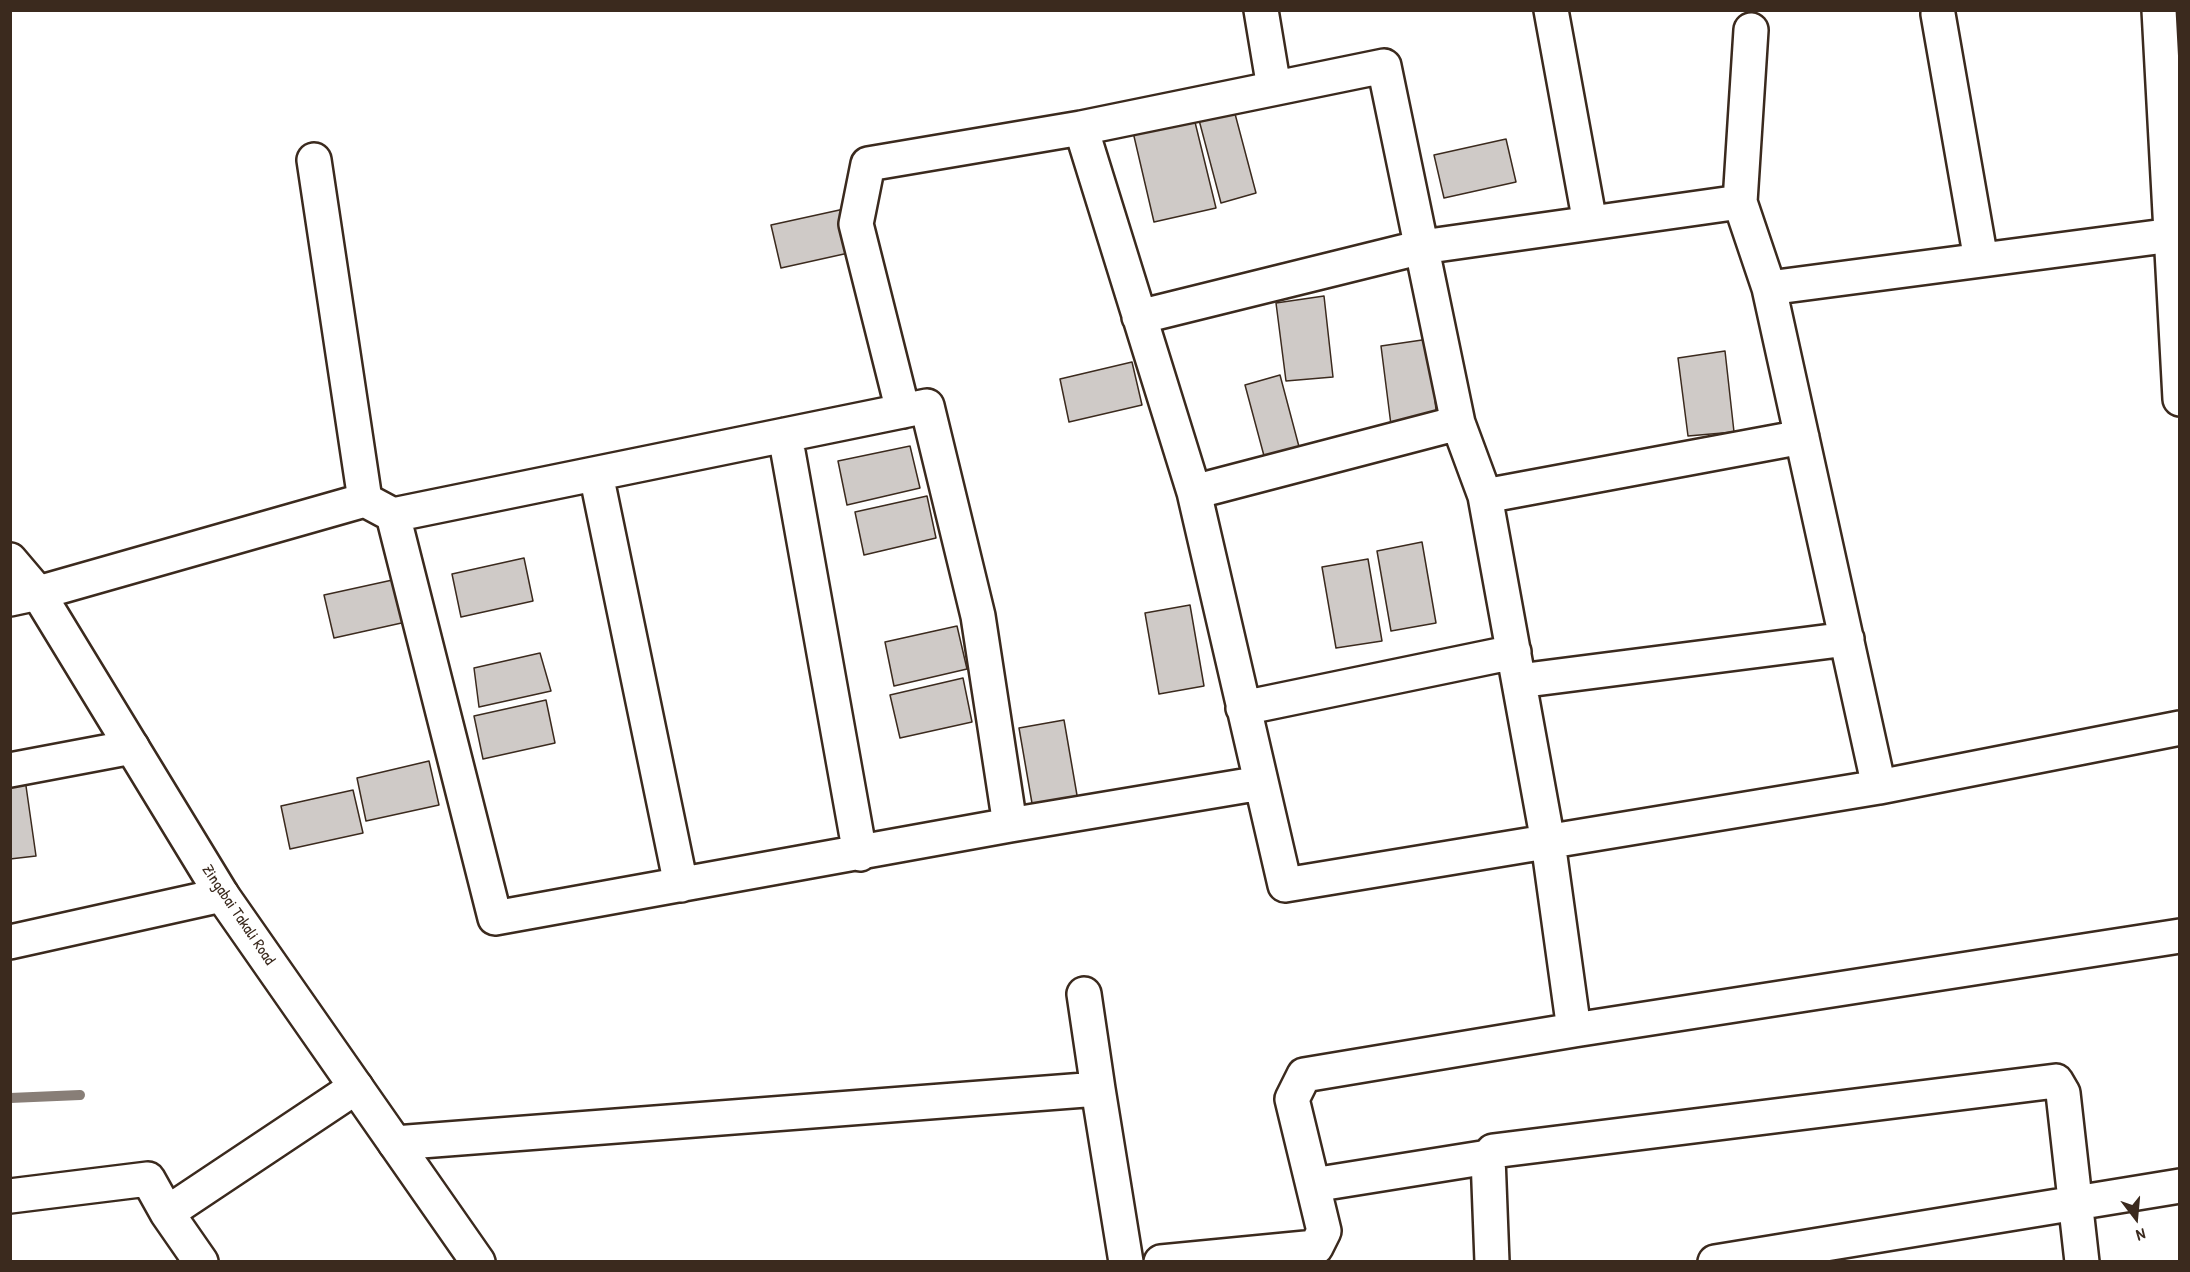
<!DOCTYPE html>
<style>
body{margin:0}
#map{position:relative;width:2190px;height:1272px;overflow:hidden;background:#fff;font-family:"Patrick Hand",sans-serif}
canvas{display:block}
.frame{position:absolute;inset:0;border:12px solid #3b2a1e;pointer-events:none}
.north{position:absolute;left:2106px;top:1188px;width:60px;height:60px;-webkit-text-stroke:4px #fff;paint-order:stroke;rotate:164deg;font-size:16px;font-weight:700;line-height:24px;text-align:center;color:#3b2a1e}
.north::after{content:'';display:block;margin:auto;width:21px;height:27px;background:#3b2a1e;clip-path:polygon(50% 0,100% 100%,50% 72%,0 100%)}
</style>
<div id="map">
<canvas width="2190" height="1272"></canvas>
<div class="frame"></div>
<div class="north">N</div>
</div>
<script>
const context = document.querySelector('canvas').getContext('2d');
context.lineJoin = 'round';
function shape(rows) {
  const path = new Path2D();
  for (const r of rows) {
    path.moveTo(r[0], r[1]);
    for (let i = 2; i < r.length; i += 2) path.lineTo(r[i], r[i + 1]);
  }
  return path;
}
function trace(path, color, width, dash) {
  context.strokeStyle = color;
  context.lineWidth = width;
  context.lineCap = dash ? 'butt' : 'round';
  context.setLineDash(dash || []);
  context.stroke(path);
}
function fillPath(path, color) {
  context.fillStyle = color;
  context.fill(path, 'evenodd');
}
function label(font, color, halo, rows, align = 'center') {
  context.font = font + ' "Patrick Hand",sans-serif';
  context.lineWidth = 4.5;
  context.setLineDash([]);
  context.textBaseline = 'middle';
  context.strokeStyle = halo;
  context.fillStyle = color;
  for (const [text, x, y, turn = 0] of rows) {
    context.save();
    context.translate(x, y);
    context.rotate((+turn || 0) * Math.PI / 180);
    context.textAlign = isNaN(turn) ? turn : align;
    if (halo) context.strokeText(text, 0, 0);
    context.fillText(text, 0, 0);
    context.restore();
  }
}
trace(shape([
 [10,1098,80,1095]
]), '#887e77', 10);
const building = shape([
 [1234,110,1256,193,1221,203,1199,120,1234,110],
 [1194,118,1216,208,1154,222,1133,132,1194,118],
 [1506,139,1516,182,1444,198,1434,155,1506,139],
 [844,209,853,252,781,268,771,225,844,209],
 [1324,296,1333,377,1286,381,1276,303,1324,296],
 [1429,339,1437,420,1391,425,1381,346,1429,339],
 [1725,351,1734,432,1688,436,1678,358,1725,351],
 [1132,362,1142,405,1069,422,1060,379,1132,362],
 [1280,375,1302,458,1267,467,1245,385,1280,375],
 [910,446,920,488,847,505,838,461,910,446],
 [927,496,936,538,864,555,855,512,927,496],
 [1422,542,1436,623,1391,631,1377,551,1422,542],
 [524,558,533,601,461,617,452,574,524,558],
 [1368,559,1382,641,1336,648,1322,567,1368,559],
 [397,579,406,622,334,638,324,595,397,579],
 [1190,605,1204,686,1159,694,1145,613,1190,605],
 [957,626,967,669,894,686,885,642,957,626],
 [540,653,551,691,479,707,474,668,540,653],
 [963,678,972,722,900,738,890,695,963,678],
 [546,700,555,743,483,759,474,716,546,700],
 [1064,720,1078,801,1033,809,1019,728,1064,720],
 [429,761,439,805,366,821,357,778,429,761],
 [25,779,36,856,10,859,10,782,25,779],
 [353,790,363,833,290,849,281,806,353,790]
]);
fillPath(building, '#cfcac7');
trace(building, '#3b2a1e', 1.5);
const minor = shape([
 [1261,10,1274,88],
 [1551,10,1590,223],
 [2159,10,2180,399],
 [1938,14,1981,260],
 [1081,128,1384,66,1458,423],
 [314,160,365,500,393,515],
 [1740,202,1751,30],
 [2180,234,1769,288,1879,787,2180,728],
 [1139,317,1422,247,1740,202,1769,288],
 [903,411,856,224,868,164,1081,128,1194,492],
 [785,435,860,854],
 [1802,437,1485,496,1458,423,1194,492,1285,885,1879,787],
 [596,474,681,885],
 [1485,496,1548,842,1574,1030,2180,936],
 [10,599,38,593,365,500],
 [1519,681,1847,639],
 [1243,708,1514,652],
 [10,770,132,747],
 [1010,825,978,616,927,406,393,515,495,918,1010,825,1261,783],
 [10,942,222,895],
 [1084,994,1098,1089],
 [395,1143,1098,1089,1126,1262],
 [1313,1185,1488,1157],
 [10,1196,148,1179,167,1213],
 [201,1262,167,1213,356,1087],
 [1161,1262,1316,1247,1324,1231,1292,1099,1304,1075,1574,1030],
 [1492,1262,1488,1157,1493,1151,2056,1081,2063,1093,2082,1262],
 [1715,1262,2180,1186]
]);
const tertiary = shape([
 [10,560,38,593,222,895,478,1262]
]);
trace(minor, '#3b2a1e', 38);
trace(tertiary, '#3b2a1e', 38);
trace(minor, '#fff', 33);
trace(tertiary, '#fff', 33);
label('16px', '#3b2a1e', '#fff', [
 ["Zingabai Takali Road",238,915,56]
]);
</script>
